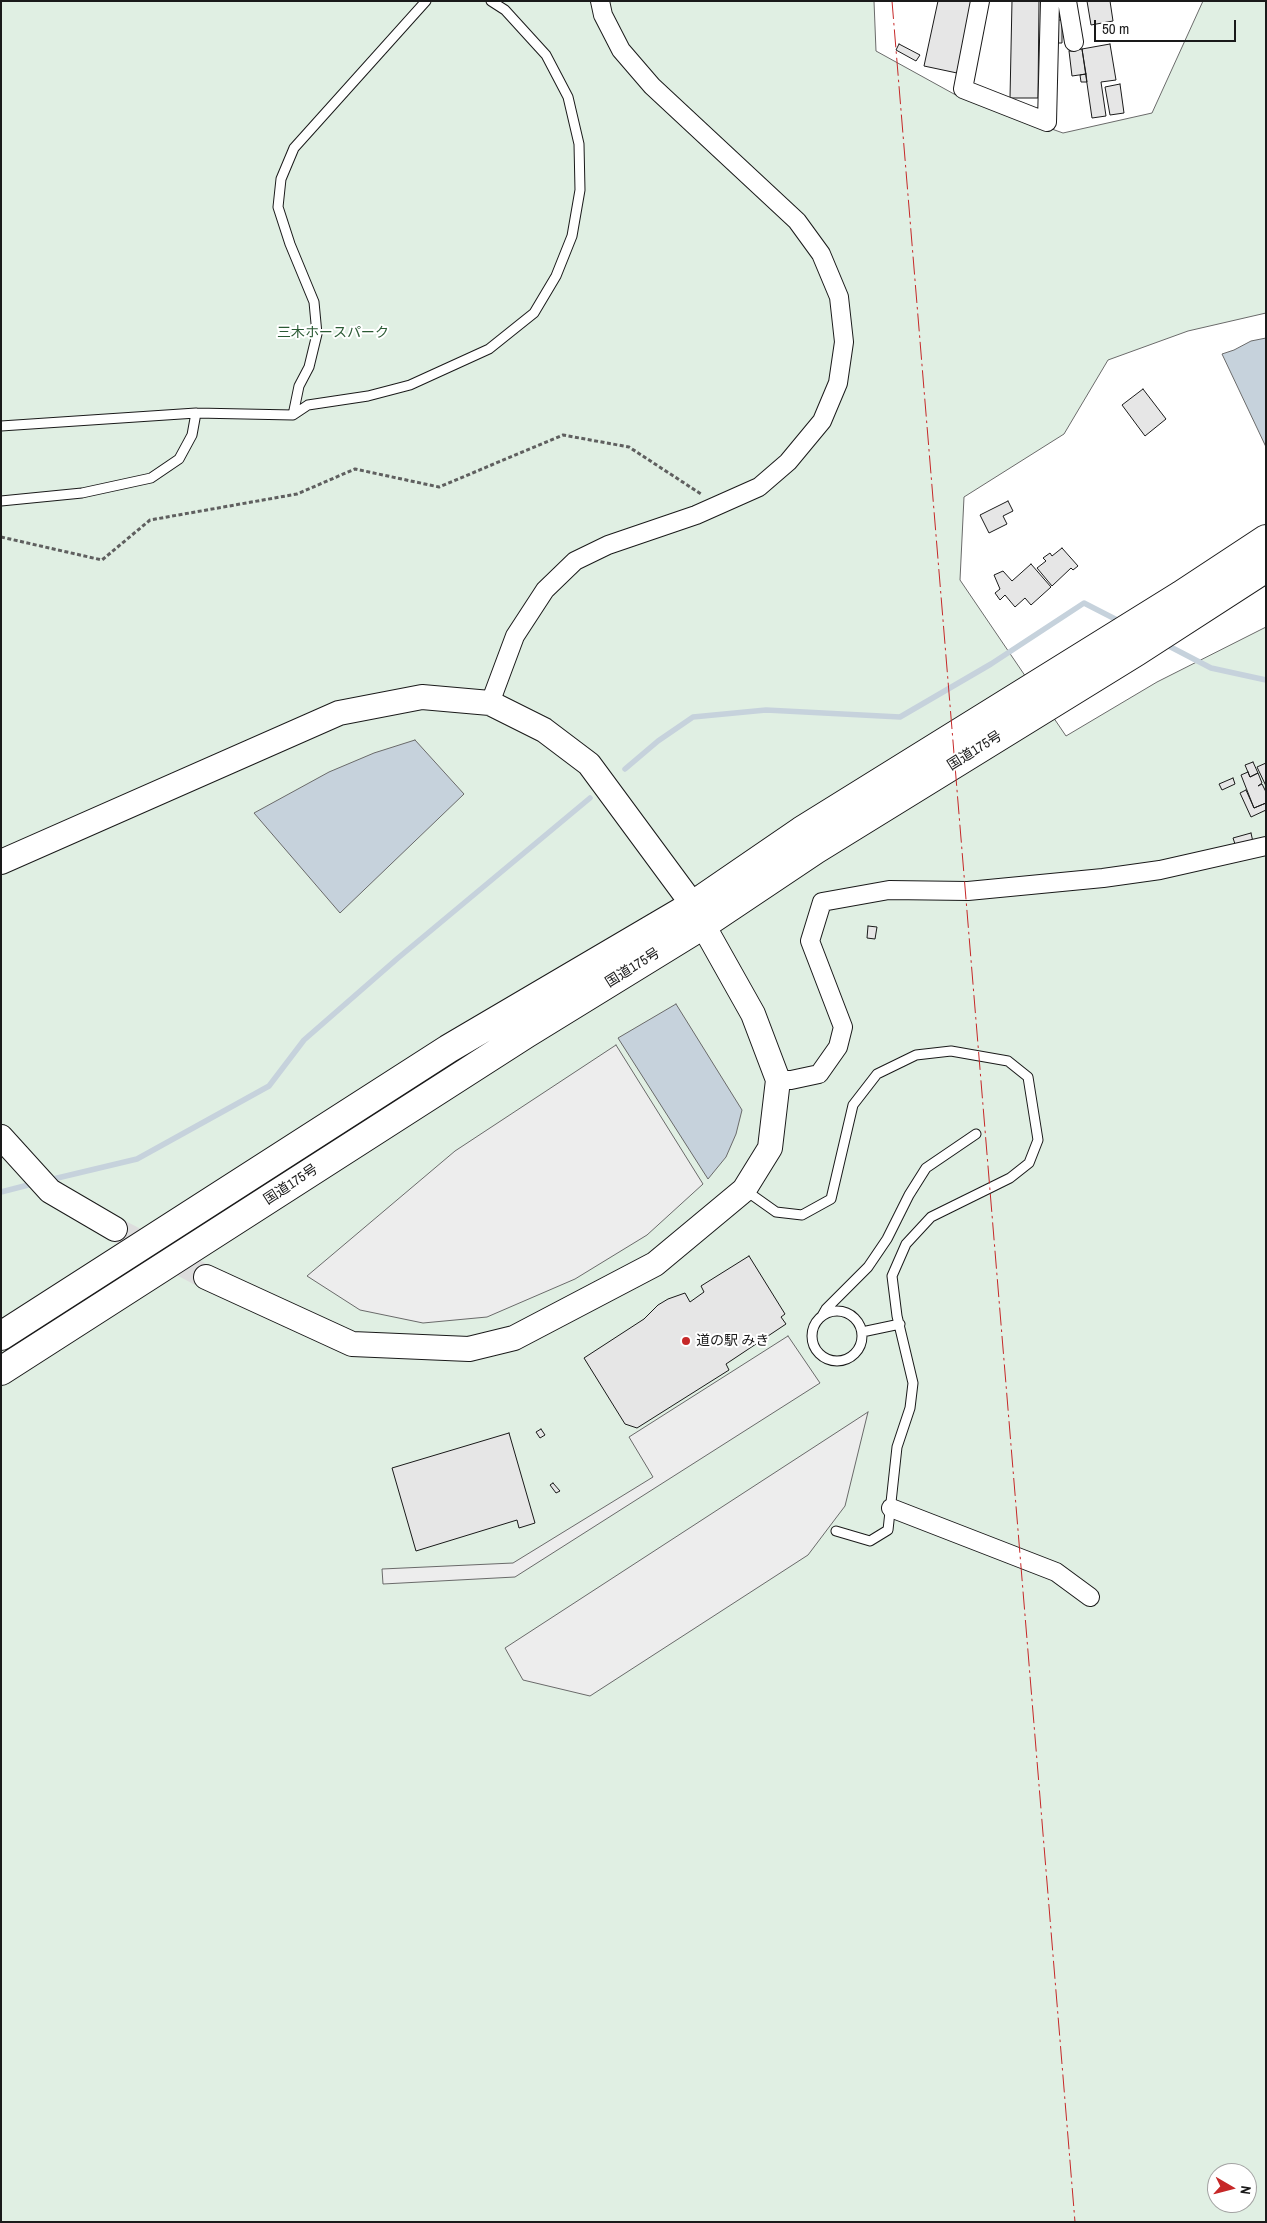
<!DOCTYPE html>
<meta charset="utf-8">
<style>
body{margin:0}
#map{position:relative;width:1267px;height:2223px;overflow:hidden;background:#fff;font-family:"Archivo Narrow",sans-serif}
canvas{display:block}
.frame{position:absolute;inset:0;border:2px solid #1a1a1a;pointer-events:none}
.north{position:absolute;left:1207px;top:2163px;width:50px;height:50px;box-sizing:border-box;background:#fff;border:1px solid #a3a3a3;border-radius:50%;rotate:98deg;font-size:14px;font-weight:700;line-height:20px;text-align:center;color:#1a1a1a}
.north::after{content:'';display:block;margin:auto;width:18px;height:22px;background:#c62828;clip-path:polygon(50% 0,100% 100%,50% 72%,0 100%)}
.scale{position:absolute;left:1094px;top:20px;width:142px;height:22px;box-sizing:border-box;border:2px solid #1a1a1a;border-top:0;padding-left:6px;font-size:15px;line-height:18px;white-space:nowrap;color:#1a1a1a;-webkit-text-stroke:4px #fff;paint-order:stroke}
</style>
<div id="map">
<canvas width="1267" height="2223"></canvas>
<div class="frame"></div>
<div class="north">N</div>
<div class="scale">50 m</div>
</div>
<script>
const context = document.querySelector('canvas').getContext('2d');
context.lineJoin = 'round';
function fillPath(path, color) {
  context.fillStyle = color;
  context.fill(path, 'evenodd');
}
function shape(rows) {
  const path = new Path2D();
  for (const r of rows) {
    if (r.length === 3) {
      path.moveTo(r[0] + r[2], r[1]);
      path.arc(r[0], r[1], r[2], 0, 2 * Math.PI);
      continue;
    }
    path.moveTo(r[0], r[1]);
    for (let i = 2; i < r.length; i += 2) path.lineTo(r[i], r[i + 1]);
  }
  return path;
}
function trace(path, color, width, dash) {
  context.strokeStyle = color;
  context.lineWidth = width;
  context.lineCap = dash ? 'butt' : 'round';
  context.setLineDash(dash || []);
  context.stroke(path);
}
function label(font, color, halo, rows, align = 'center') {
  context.font = font + ' "Archivo Narrow","Noto Sans JP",sans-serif';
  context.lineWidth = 4;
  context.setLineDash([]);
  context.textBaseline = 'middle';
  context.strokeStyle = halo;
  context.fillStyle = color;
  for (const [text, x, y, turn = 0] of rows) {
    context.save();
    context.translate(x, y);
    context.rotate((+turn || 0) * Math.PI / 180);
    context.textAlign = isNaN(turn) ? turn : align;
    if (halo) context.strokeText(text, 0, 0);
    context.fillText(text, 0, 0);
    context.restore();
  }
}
const green = shape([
 [1,1,874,1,876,51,954,94,1063,133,1152,113,1203,1,1266,1,1266,313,1188,331,1108,360,1064,434,964,497,960,580,1066,736,1157,682,1266,627,1266,2222,1,2222,1,1],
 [1217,2173,1247,2173,1247,2203,1217,2203,1217,2173]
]);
fillPath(green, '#e0efe3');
trace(green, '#6a6a6a', 1);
const parking = shape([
 [616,1045,703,1184,647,1235,575,1279,487,1317,423,1323,360,1310,307,1276,455,1151,616,1045],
 [788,1336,820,1383,515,1577,383,1584,382,1569,513,1563,653,1477,629,1437,788,1336],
 [868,1412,845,1506,808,1555,590,1696,523,1680,505,1648,868,1412]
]);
fillPath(parking, '#ededed');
trace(parking, '#6a6a6a', 1);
const water = shape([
 [1266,338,1266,447,1222,354,1234,350,1251,341,1266,338],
 [415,740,464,794,340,913,254,813,329,772,374,753,415,740],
 [676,1004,742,1110,736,1134,726,1157,708,1179,618,1038,676,1004]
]);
fillPath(water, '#c6d2dc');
trace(water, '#6a6a6a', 1);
trace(shape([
 [1163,643,1211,668,1266,680],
 [625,769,658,741,693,717,766,710,900,717,991,664,1084,603,1121,622],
 [49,1180,137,1159,269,1086,304,1040,398,958,590,798],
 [1,1192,36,1183]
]), '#c6d2dc', 5.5);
const building = shape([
 [938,1,972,1,957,73,924,66,938,1],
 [1012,1,1039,1,1038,98,1010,98,1012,1],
 [1087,1,1110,1,1113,21,1091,25,1087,1],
 [1055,20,1062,20,1062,43,1055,43,1055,20],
 [899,44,920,55,916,61,896,50,899,44],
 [1110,44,1116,80,1101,82,1106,116,1092,118,1082,49,1110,44],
 [1082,49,1086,74,1072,76,1069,51,1082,49],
 [1086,74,1087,82,1081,82,1080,75,1086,74],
 [1120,84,1124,113,1110,115,1105,87,1120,84],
 [1143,389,1166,419,1145,436,1122,405,1143,389],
 [1008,501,1013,511,1003,516,1007,524,989,533,980,515,1008,501],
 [1062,548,1078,566,1073,570,1071,568,1052,586,1037,568,1046,561,1043,558,1050,553,1052,556,1062,548],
 [1031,564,1051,587,1031,605,1025,598,1015,607,1005,595,1000,600,995,593,1000,589,994,575,1003,571,1012,581,1031,564],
 [1253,762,1258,773,1250,777,1245,765,1253,762],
 [1266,763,1266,786,1257,767,1266,763],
 [1248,772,1250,777,1258,773,1262,783,1258,786,1262,784,1266,792,1266,803,1254,808,1241,775,1248,772],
 [1233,778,1235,784,1222,790,1219,784,1233,778],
 [1246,790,1254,808,1266,803,1266,800,1266,810,1251,817,1240,793,1246,790],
 [1251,833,1253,842,1236,847,1233,838,1251,833],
 [868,926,877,927,875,939,867,938,868,926],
 [749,1256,785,1314,781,1317,786,1324,726,1364,729,1370,637,1428,625,1424,584,1358,644,1319,658,1305,668,1299,685,1293,690,1302,704,1292,701,1286,749,1256],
 [541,1429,545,1435,540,1438,536,1432,541,1429],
 [509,1433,535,1523,519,1528,517,1520,416,1551,392,1468,509,1433],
 [553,1483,560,1491,556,1493,550,1485,553,1483]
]);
fillPath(building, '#e6e6e6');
trace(building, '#1a1a1a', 1);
trace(shape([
 [115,1229,206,1277]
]), '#ddd', 24, [24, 12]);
const lane = shape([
 [293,415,299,386,309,367,317,334,314,302,290,244,278,207,281,179,294,148,426,1],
 [1,426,196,413,293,415,308,405,368,396,410,385,489,349,534,313,556,276,572,236,580,190,579,144,568,97,546,55,505,10,491,1],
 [1,501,82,493,151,478,179,459,192,435,196,413],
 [745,1190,776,1212,802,1215,831,1199,853,1105,877,1074,916,1055,951,1051,1008,1061,1028,1077,1038,1140,1029,1163,1010,1178,931,1217,906,1244,892,1276,897,1316,913,1383,910,1408,897,1447,888,1530,870,1541,836,1531],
 [837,1336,25],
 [822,1316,826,1309,868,1267,887,1239,909,1195,926,1168,976,1134],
 [862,1332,900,1324]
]);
const street = shape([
 [980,1,963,89,1047,122,1050,1],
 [1067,1,1074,42],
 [490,703,515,636,545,590,575,561,608,545,696,515,759,487,788,462,822,421,838,383,844,342,839,297,821,254,797,221,652,86,621,50,603,15,600,1],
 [778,1080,791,1080,819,1074,838,1047,843,1027,810,941,822,902,889,890,968,891,1103,878,1160,870,1266,846],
 [891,1508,1056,1572,1090,1597]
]);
const secondary = shape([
 [1,862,339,713,422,697,490,703,544,730,589,764,693,905],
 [1,1137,50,1191,115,1229],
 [206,1277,352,1344,469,1349,514,1338,655,1264,744,1190,770,1148,778,1080,753,1014,703,925]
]);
const highway = shape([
 [1,1336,448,1049,693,905,801,831,1181,595,1266,539],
 [1,1371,526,1034,703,925,815,850,1136,652,1266,568]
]);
trace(lane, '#1a1a1a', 11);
trace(street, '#1a1a1a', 20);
trace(secondary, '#1a1a1a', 26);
trace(highway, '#1a1a1a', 30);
trace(shape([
 [1,537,102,560,150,520,297,494,355,469,439,487,563,435,629,447,701,494]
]), '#5f5f5f', 3, [4, 2.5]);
trace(lane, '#fff', 9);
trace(street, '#fff', 18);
trace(secondary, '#fff', 24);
trace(highway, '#fff', 28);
trace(shape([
 [892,1,1075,2222]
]), '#c62828', 1, [18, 4, 2.5, 4]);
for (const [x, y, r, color] of [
 [686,1341,5,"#c62828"]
]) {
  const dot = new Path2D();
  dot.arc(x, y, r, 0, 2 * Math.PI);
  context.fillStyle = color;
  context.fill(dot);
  trace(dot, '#fff', 2);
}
label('14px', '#2b5a34', '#fff', [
 ["三木ホースパーク",333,333]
]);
label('14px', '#1a1a1a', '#fff', [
 ["国道175号",975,751,-32],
 ["国道175号",633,968,-32],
 ["国道175号",291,1185,-33]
]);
label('14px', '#1a1a1a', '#fff', [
 ["道の駅 みき",696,1341]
], 'left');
</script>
